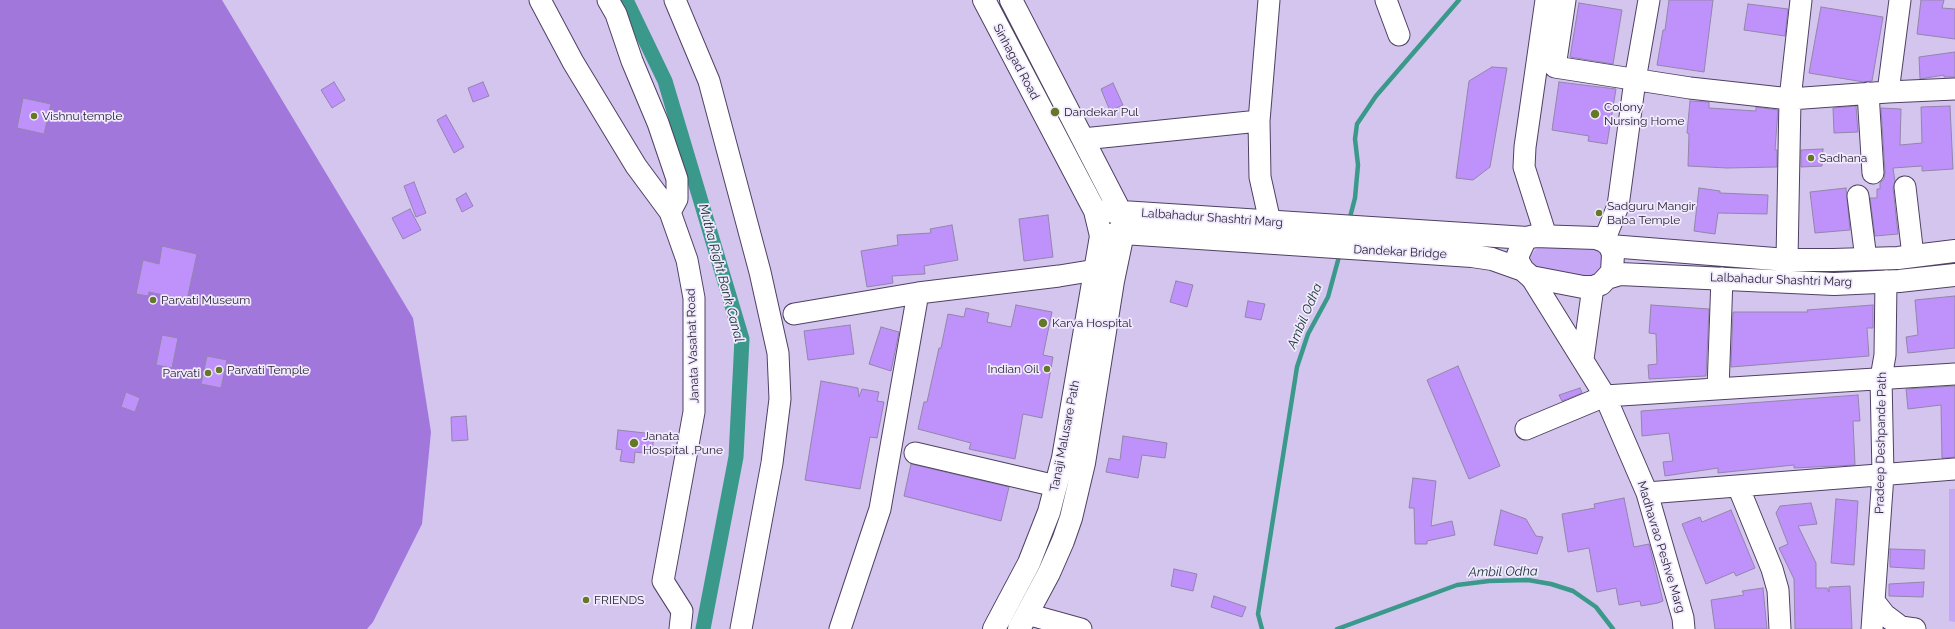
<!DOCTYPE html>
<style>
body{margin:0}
canvas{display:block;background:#d4c5ee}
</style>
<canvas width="1955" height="629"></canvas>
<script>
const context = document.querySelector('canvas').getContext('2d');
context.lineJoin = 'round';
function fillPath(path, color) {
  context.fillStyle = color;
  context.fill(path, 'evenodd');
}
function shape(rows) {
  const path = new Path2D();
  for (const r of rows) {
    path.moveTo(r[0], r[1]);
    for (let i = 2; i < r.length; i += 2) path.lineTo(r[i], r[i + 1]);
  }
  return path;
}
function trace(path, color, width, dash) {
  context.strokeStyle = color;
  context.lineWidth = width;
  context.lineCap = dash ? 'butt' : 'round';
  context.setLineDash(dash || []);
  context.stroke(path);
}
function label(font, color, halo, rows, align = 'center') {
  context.font = font + ' Raleway,sans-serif';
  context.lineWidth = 3.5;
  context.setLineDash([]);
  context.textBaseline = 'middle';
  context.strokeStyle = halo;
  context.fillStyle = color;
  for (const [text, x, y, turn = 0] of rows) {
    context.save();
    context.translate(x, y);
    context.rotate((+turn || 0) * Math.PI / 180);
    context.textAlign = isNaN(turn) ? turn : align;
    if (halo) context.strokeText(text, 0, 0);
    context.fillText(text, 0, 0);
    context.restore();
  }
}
fillPath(shape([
 [1542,246,1593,247,1601,254,1601,265,1597,273,1593,276,1587,276,1539,268,1534,265,1530,257,1536,249],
 [1949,489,1955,489,1955,622,1949,621]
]), '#c6a7f5');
fillPath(shape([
 [0,0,222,0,413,318,431,432,422,524,373,622,367,629,0,629]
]), '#a277dc');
trace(shape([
 [1349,221,1355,198,1358,165,1355,139,1357,124,1376,96,1459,0],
 [1262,629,1258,614,1297,367,1308,334,1328,297,1340,253],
 [1337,629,1457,585,1489,581,1528,580,1551,584,1573,591,1596,607,1613,629]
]), '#3b998c', 4.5);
trace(shape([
 [626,0,665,81,742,339,736,457,703,629]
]), '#3b998c', 15);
const building = shape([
 [1669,0,1713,0,1704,72,1657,65,1663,30,1665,30,1669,0],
 [1921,0,1944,0,1942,8,1955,9,1955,39,1917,34,1921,0],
 [1579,3,1622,10,1613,64,1570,57,1579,3],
 [1748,4,1788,9,1785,36,1744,30,1748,4],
 [1821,7,1883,17,1872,81,1864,82,1809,73,1821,7],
 [1955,52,1955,77,1944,77,1944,75,1920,79,1919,57,1955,52],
 [1492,67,1507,68,1490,167,1473,180,1456,178,1469,81,1492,67],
 [334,82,345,100,332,108,321,90,334,82],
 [483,82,489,96,473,102,468,88,483,82],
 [1559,82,1616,89,1607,144,1588,141,1589,136,1552,130,1559,82],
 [1113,83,1123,105,1110,111,1101,89,1113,83],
 [23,98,51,104,44,134,17,128,23,98],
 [1690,101,1709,102,1709,108,1756,111,1756,107,1778,110,1775,150,1777,150,1777,167,1727,168,1688,166,1689,134,1687,133,1690,101],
 [1856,106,1858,132,1834,133,1833,108,1856,106],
 [1950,106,1953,169,1922,171,1922,166,1893,168,1895,181,1893,188,1898,234,1875,236,1870,198,1877,198,1877,189,1880,189,1880,183,1884,179,1885,172,1881,108,1901,109,1900,145,1922,143,1921,107,1950,106],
 [446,115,464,147,454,153,437,120,446,115],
 [1823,149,1822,166,1801,167,1801,150,1823,149],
 [414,182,426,213,416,217,404,186,414,182],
 [1699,188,1720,191,1720,193,1768,195,1767,214,1718,213,1715,234,1694,231,1699,188],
 [1846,188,1850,230,1815,233,1810,192,1846,188],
 [466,193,473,206,462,212,456,199,466,193],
 [410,209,421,230,403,239,392,218,410,209],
 [1048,215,1053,257,1024,261,1019,219,1048,215],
 [952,225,958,260,924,266,925,274,892,276,893,283,867,287,861,251,898,245,897,235,931,233,930,229,952,225],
 [162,246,197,254,187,300,149,292,148,296,136,294,143,260,159,264,162,246],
 [1176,281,1193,285,1187,307,1170,302,1176,281],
 [1955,296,1955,348,1908,353,1906,337,1918,335,1915,300,1955,296],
 [1248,301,1265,304,1261,320,1245,317,1248,301],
 [1016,305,1052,312,1043,355,1053,357,1042,418,1023,414,1015,459,969,449,971,443,918,429,924,402,927,402,939,348,941,348,948,314,964,317,966,308,989,313,987,322,1011,327,1016,305],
 [1651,305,1709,309,1706,376,1649,379,1648,365,1657,364,1656,334,1649,333,1651,305],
 [1873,305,1873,328,1867,328,1869,356,1731,367,1733,312,1808,312,1807,310,1873,305],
 [850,325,854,354,808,360,804,331,850,325],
 [881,327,899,332,891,371,869,364,881,327],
 [162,335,178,338,172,368,156,365,162,335],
 [207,356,227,360,221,388,201,384,207,356],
 [1458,366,1500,466,1469,479,1427,380,1458,366],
 [821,381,858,388,859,397,862,389,879,392,877,401,884,402,877,438,870,437,860,489,805,480,821,381],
 [1955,386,1955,457,1942,458,1941,405,1908,409,1906,389,1955,386],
 [1580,388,1582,393,1562,401,1559,395,1580,388],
 [126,392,140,398,135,412,121,407,126,392],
 [1858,395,1860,421,1853,421,1855,465,1794,468,1794,465,1718,473,1718,468,1665,476,1663,462,1673,461,1669,433,1642,436,1641,411,1858,395],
 [466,416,468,440,452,441,451,417,466,416],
 [618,430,654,434,652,454,635,452,634,463,620,461,622,450,616,449,618,430],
 [1123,436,1167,443,1165,458,1142,455,1138,478,1106,472,1109,458,1120,460,1123,436],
 [911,464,1009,487,1001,521,904,496,911,464],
 [1413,478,1436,481,1431,526,1452,521,1455,535,1427,541,1427,544,1415,544,1414,508,1409,508,1413,478],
 [1624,498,1634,547,1649,544,1663,601,1658,603,1641,606,1640,601,1619,605,1616,588,1597,592,1589,548,1568,552,1562,514,1595,508,1594,504,1624,498],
 [1836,499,1858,501,1854,565,1831,563,1836,499],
 [1811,503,1817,524,1798,526,1816,563,1816,588,1827,588,1829,592,1829,587,1850,586,1852,629,1795,629,1794,579,1779,548,1788,544,1776,513,1780,506,1811,503],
 [1501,510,1526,519,1536,536,1543,537,1537,554,1494,545,1501,510],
 [1731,510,1755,568,1736,576,1734,572,1706,584,1682,524,1700,517,1702,522,1731,510],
 [1890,549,1925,550,1924,569,1890,567,1890,549],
 [1174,569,1197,574,1193,591,1171,586,1174,569],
 [1924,582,1923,597,1889,596,1889,584,1924,582],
 [1763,588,1767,629,1715,629,1711,600,1744,595,1742,591,1763,588],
 [1214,596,1246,607,1242,617,1211,607,1214,596]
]);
fillPath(building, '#be92fa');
trace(building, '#9385ab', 1);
const minor = shape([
 [540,0,573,62,636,166,670,212,687,260,694,298,694,412,663,581,682,611,680,629],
 [608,0,616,14,632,61,658,123,677,179,677,199,670,212],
 [675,0,709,81,760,272,778,353,780,399,772,463,741,629],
 [1269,0,1259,121,1260,177,1270,222],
 [1386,0,1399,35],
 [1546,0,1525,147,1524,167,1546,236],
 [1565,0,1555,67,1690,88,1790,99,1888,92,1955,89],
 [1888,92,1900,0],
 [1868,93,1873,173],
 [1083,139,1259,121],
 [1905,187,1913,256],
 [1858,196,1866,259],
 [1604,241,1618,206,1635,80,1649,0],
 [1787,260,1790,99,1801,0],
 [1531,277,1605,396,1647,493,1683,618,1684,629],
 [794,314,918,293,1059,276,1096,270],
 [1583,359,1593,287],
 [1718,389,1722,278],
 [1526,429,1605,396,1955,374],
 [915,453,1056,486],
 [1738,486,1772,569,1778,590,1780,629],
 [1647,493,1955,469],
 [1874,601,1885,615,1901,627,1915,629],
 [1027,614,1081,629],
 [840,629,880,509,918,293],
 [1872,629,1883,475,1881,378,1885,355,1886,281]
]);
const major = shape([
 [984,0,1095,211,1101,236,1063,458,1049,512,1029,563,994,629],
 [1011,0,1120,211,1123,233,1113,281,1084,463,1071,518,1063,541,1049,573,1019,629],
 [1106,211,1527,238],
 [1110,235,1123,233,1472,256,1492,259,1523,270],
 [1535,236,1596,238,1604,241,1610,246,1613,254,1612,272,1601,284,1593,287,1583,287,1531,277,1523,270,1518,261,1518,255,1524,242,1527,238,1535,236],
 [1610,246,1787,260,1833,260,1898,258,1955,251],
 [1607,278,1620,274,1834,284,1899,281,1955,275]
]);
trace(minor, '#4f4164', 23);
trace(major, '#4f4164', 24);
trace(minor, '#fff', 21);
trace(major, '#fff', 22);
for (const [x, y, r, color] of [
 [1055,112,5,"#647828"],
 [1595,114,5,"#647828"],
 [34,116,4,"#647828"],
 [1811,158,4,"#647828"],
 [1599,213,4,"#647828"],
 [153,300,4,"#647828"],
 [1043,323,5,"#647828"],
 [1047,369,4,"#647828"],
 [219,370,4,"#647828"],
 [208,373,4,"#647828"],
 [634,443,5,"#647828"],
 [586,600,4,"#647828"]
]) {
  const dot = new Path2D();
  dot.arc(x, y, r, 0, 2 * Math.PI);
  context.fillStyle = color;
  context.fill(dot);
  trace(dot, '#f1eaff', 1.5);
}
label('12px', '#282231', '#f1eaff', [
 ["Sinhagad Road",1016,62,62],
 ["Lalbahadur Shashtri Marg",1212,218,4],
 ["Dandekar Bridge",1400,252,3],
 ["Lalbahadur Shashtri Marg",1781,280,2],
 ["Janata Vasahat Road",693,346,-92],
 ["Tanaji Malusare Path",1065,436,-79],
 ["Pradeep Deshpande Path",1881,443,-89],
 ["Madhavrao Peshve Marg",1661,547,73]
]);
label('12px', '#282231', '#f1eaff', [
 ["Colony",1604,107],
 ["Nursing Home",1604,121],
 ["Dandekar Pul",1064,112],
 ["Vishnu temple",42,116],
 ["Sadhana",1819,158],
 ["Sadguru Mangir",1607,206],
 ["Baba Temple",1607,220],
 ["Parvati Museum",161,300],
 ["Karva Hospital",1052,323],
 ["Indian Oil",1039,369,"right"],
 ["Parvati Temple",227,370],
 ["Parvati",200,373,"right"],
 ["Janata",643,436],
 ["Hospital ,Pune",643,450],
 ["FRIENDS",594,600]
], 'left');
label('italic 13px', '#13302c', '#f1eaff', [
 ["Mutha Right Bank Canal",721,273,75],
 ["Ambil Odha",1305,316,-67],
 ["Ambil Odha",1503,572,-1]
]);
</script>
